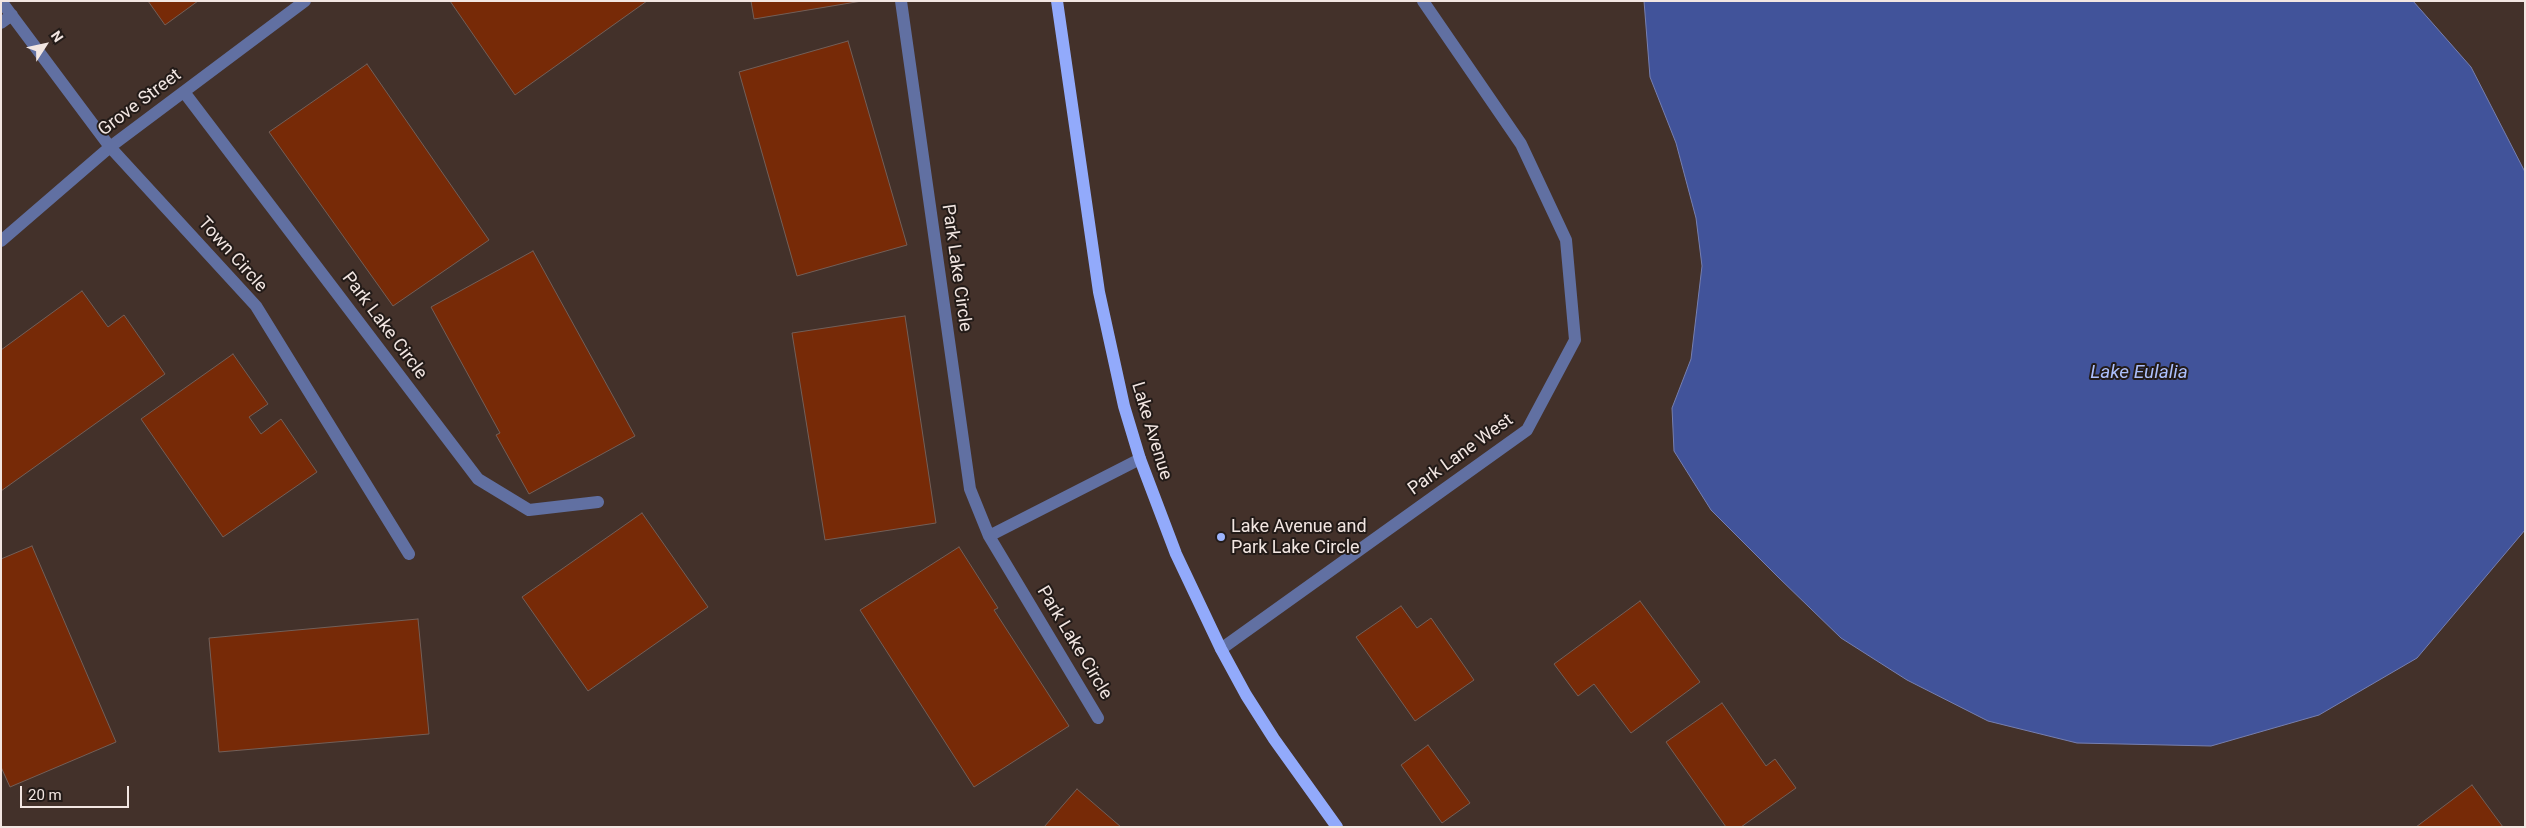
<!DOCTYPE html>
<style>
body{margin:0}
#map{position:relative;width:2526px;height:828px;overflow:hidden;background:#43312a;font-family:Roboto,sans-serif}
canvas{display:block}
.frame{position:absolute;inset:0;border:2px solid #f2e6e2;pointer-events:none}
.north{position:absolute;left:20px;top:20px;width:50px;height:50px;-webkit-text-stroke:4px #231b18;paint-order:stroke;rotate:55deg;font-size:14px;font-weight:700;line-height:20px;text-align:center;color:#f2e6e2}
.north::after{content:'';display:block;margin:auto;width:18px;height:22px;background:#f2e6e2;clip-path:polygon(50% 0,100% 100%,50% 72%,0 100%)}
.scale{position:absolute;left:20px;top:786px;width:109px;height:22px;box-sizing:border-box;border:2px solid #f2e6e2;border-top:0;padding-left:6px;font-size:15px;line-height:18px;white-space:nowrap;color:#f2e6e2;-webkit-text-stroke:4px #231b18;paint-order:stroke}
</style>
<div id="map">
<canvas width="2526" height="828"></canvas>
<div class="frame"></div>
<div class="north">N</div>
<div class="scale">20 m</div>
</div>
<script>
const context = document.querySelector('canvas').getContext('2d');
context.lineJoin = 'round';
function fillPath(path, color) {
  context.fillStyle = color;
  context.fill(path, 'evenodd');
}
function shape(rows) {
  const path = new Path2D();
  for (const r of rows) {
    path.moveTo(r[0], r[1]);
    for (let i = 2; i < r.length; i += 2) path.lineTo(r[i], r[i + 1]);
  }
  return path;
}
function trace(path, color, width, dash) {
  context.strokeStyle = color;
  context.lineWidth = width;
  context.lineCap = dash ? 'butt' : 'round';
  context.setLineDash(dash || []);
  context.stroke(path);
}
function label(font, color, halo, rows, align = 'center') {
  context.font = font + ' Roboto,sans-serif';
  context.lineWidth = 4;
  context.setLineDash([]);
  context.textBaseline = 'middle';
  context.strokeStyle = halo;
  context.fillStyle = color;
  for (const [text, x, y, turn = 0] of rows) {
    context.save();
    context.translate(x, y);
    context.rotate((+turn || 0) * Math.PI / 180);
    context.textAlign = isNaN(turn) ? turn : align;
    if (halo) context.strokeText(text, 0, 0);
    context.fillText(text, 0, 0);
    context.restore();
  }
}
const water = shape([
 [1644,1,2413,1,2471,67,2525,172,2525,530,2417,658,2319,715,2211,746,2077,743,1988,721,1907,680,1841,638,1778,577,1711,510,1674,451,1672,408,1691,359,1702,266,1696,218,1676,143,1650,77,1644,1]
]);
fillPath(water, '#41539a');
trace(water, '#767fb0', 1);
const building = shape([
 [148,1,198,1,165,25,148,1],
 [450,1,647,1,515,95,450,1],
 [751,1,862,1,754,19,751,1],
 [848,41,907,245,797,276,739,72,848,41],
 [367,64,489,240,393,306,269,132,367,64],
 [533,251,635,436,529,494,496,435,500,433,431,307,533,251],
 [82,291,108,327,124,315,165,374,1,491,1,350,82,291],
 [905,316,936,523,825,540,792,333,905,316],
 [233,354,268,404,249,417,261,434,281,419,317,472,223,537,141,419,233,354],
 [642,513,708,607,588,691,522,597,642,513],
 [32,546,116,742,10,787,1,767,1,559,32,546],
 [959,547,998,608,994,610,1069,726,974,787,860,610,959,547],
 [1640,601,1700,682,1631,733,1594,684,1578,696,1554,664,1640,601],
 [1401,606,1417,628,1431,618,1474,680,1415,721,1356,637,1401,606],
 [418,619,429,734,219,752,209,638,418,619],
 [1722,703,1766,766,1775,759,1796,788,1741,827,1726,827,1666,742,1722,703],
 [1428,745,1470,803,1442,823,1401,765,1428,745],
 [2472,785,2503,827,2416,827,2472,785],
 [1077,789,1121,827,1044,827,1077,789]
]);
fillPath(building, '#772a07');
trace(building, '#735f58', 1);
trace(shape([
 [1,1,110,147,256,306,409,554],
 [901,1,970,489,989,536,1098,718],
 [1,23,12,15],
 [184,92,478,479,529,510,598,502],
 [1,241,110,147,305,1],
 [989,536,1140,459],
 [1221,649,1527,430,1575,340,1566,240,1521,144,1423,1]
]), '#6170a2', 12);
trace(shape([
 [1057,1,1099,292,1124,406,1140,459,1176,554,1221,649,1246,695,1274,739,1337,827]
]), '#92aafb', 12);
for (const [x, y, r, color] of [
 [1221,537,5,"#9db4fd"]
]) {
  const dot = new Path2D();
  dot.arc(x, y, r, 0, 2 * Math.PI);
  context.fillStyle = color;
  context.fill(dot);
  trace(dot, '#231b18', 2);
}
label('18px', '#f2e6e2', '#231b18', [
 ["Grove Street",140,103,-37],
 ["Town Circle",232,255,48],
 ["Park Lake Circle",956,268,82],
 ["Park Lake Circle",384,326,53],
 ["Lake Avenue",1151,431,73],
 ["Park Lane West",1461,455,-36],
 ["Park Lake Circle",1074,643,59]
]);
label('18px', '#f2e6e2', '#231b18', [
 ["Lake Avenue and",1231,527],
 ["Park Lake Circle",1231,548]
], 'left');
label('italic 19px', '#acbffb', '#231b18', [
 ["Lake Eulalia",2139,373]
]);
</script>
